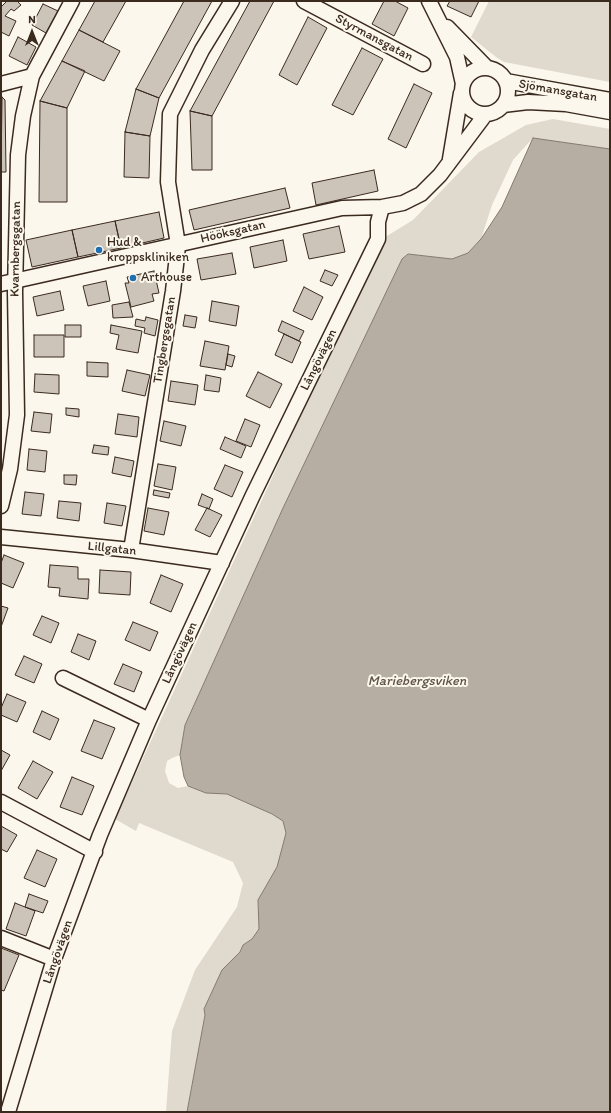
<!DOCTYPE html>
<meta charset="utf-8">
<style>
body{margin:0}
#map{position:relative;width:611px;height:1113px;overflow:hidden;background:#fbf7ec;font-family:Itim,sans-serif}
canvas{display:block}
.frame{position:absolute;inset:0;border:2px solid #3b2a1e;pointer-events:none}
.north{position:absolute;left:12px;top:12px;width:40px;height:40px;-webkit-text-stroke:3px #fbf7ec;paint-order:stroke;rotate:0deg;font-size:11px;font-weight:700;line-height:16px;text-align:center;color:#3b2a1e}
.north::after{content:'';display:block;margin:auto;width:14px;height:18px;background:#3b2a1e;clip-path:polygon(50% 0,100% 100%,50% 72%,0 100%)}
</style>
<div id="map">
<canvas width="611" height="1113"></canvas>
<div class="frame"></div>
<div class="north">N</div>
</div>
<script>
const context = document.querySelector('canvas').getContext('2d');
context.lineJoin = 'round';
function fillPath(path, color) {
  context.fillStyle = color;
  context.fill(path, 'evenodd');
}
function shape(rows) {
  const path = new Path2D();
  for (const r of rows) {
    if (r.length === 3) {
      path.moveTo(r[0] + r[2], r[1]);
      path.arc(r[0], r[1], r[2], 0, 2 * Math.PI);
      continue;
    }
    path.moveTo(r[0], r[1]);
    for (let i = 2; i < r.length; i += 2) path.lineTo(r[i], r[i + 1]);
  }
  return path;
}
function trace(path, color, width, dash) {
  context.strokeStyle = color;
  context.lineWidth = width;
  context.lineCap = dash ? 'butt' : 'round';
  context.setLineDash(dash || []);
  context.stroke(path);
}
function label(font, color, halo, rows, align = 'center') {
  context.font = font + ' Itim,sans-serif';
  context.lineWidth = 4;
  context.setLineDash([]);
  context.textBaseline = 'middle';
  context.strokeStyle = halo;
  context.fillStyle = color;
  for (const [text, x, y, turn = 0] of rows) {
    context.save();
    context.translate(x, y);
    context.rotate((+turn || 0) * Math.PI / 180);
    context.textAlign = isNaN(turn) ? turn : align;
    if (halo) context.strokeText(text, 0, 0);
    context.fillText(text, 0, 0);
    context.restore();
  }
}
fillPath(shape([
 [489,1,610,1,610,82,504,62,496,57,471,37],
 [553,119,610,129,610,149,533,138,513,160,492,205,481,239,468,253,452,259,408,254,402,259,283,508,185,725,180,755,172,758,167,761,165,771,169,783,178,788,188,786,206,793,227,794,258,807,283,821,286,833,277,867,258,900,259,929,252,939,243,945,240,952,222,970,204,1009,205,1014,187,1112,166,1112,172,1031,195,970,237,907,243,883,233,862,139,823,136,831,115,819,382,239,413,220,479,152,526,125]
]), '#dfd9ce');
const water = shape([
 [533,138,610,149,610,1112,187,1112,205,1015,204,1009,222,970,240,952,243,945,252,939,259,929,258,900,277,867,286,833,283,821,272,814,227,794,206,793,188,786,184,777,180,755,185,725,283,508,402,259,408,254,452,259,468,253,481,239,502,207,533,138]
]);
fillPath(water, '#b6aea2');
trace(water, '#85796d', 1);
const building = shape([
 [7,1,17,1,21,5,14,11,11,9,5,16,16,21,9,36,1,32,1,7,7,1],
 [95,1,126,1,103,42,79,30,95,1],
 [184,1,212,1,159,98,136,89,184,1],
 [250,1,274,1,212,116,190,111,250,1],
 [384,1,395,1,408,8,394,36,372,24,384,1],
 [450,1,479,1,471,17,447,6,450,1],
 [43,4,58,11,46,33,32,25,43,4],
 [308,17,327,28,297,85,279,75,308,17],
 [79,30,120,51,104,81,62,61,79,30],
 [18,37,36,47,27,65,9,56,18,37],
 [362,48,383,59,353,115,332,105,362,48],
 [62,61,85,71,67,108,40,101,62,61],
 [414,84,432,93,406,148,388,139,414,84],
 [136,89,159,98,150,136,125,132,136,89],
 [2,97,5,100,6,172,1,172,2,97],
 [40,101,67,108,67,202,39,202,40,101],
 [190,111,212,116,212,170,192,170,190,111],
 [125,132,150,136,149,178,124,177,125,132],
 [374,170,378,191,316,205,312,183,374,170],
 [285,188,290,208,194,230,189,210,285,188],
 [159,212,164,238,121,248,115,221,159,212],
 [115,221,121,248,78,257,72,230,115,221],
 [339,226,345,252,309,259,303,234,339,226],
 [72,230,78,257,32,267,26,240,72,230],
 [283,240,287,261,254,268,250,247,283,240],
 [232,253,236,274,201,280,197,259,232,253],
 [325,270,338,275,332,286,320,281,325,270],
 [154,271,159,293,152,294,154,301,131,307,125,283,129,283,127,277,154,271],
 [106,281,110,301,88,306,83,286,106,281],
 [304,287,323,297,312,320,293,311,304,287],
 [60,291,64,310,37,316,33,297,60,291],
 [212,301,239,306,236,326,209,321,212,301],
 [129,302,133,317,113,318,112,305,129,302],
 [185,315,197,317,195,328,183,326,185,315],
 [146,317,158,320,155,336,144,333,145,328,135,326,136,319,145,321,146,317],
 [282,321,304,331,299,341,278,331,282,321],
 [65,325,81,325,81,337,65,337,65,325],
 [111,325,142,331,138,353,116,349,119,335,110,333,111,325],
 [284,334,301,342,292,363,275,355,284,334],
 [34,335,64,335,64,357,34,357,34,335],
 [205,341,229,346,225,370,200,366,205,341],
 [228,354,235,356,232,367,226,365,228,354],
 [87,362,108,363,108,377,87,376,87,362],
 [127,370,150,375,145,396,122,391,127,370],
 [258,372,282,384,270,408,246,396,258,372],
 [35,374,59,375,59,394,34,392,35,374],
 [206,375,221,378,219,392,204,390,206,375],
 [171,381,198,385,195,405,168,401,171,381],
 [66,408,79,409,79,417,66,415,66,408],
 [34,412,52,414,50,433,31,431,34,412],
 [118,414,139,417,137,437,115,434,118,414],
 [245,419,260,425,251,447,236,441,245,419],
 [164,421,186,426,181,446,160,441,164,421],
 [225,437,246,446,241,458,220,449,225,437],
 [94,445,109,447,108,455,92,453,94,445],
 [29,449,47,451,45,472,27,470,29,449],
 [115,457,134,461,131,477,112,473,115,457],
 [158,464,176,467,172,490,154,486,158,464],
 [225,465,243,472,232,497,214,489,225,465],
 [64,475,77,475,76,485,64,484,64,475],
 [154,490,170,493,169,498,153,495,154,490],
 [25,492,44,494,41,516,22,514,25,492],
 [202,494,213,499,209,509,198,505,202,494],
 [59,501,81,503,79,521,57,518,59,501],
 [107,503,126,506,122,526,104,523,107,503],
 [148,508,169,512,164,535,144,531,148,508],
 [207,508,222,515,210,537,195,530,207,508],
 [4,555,24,563,13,588,1,583,1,563,4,555],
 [50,565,78,567,78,579,89,579,88,599,59,596,60,588,48,587,50,565],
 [100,570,131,572,130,595,99,593,100,570],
 [161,575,183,584,171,612,150,603,161,575],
 [1,606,8,608,1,627,1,606],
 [42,616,59,623,51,643,33,635,42,616],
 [133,622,158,632,150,651,125,640,133,622],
 [78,634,96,641,89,660,71,652,78,634],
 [24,656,42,664,34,683,15,675,24,656],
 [123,664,142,672,134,692,114,684,123,664],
 [7,694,26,702,17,722,1,715,1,708,7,694],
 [42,711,59,719,50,740,33,732,42,711],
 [94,720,115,728,102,759,81,751,94,720],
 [1,750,10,755,1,771,1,750],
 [33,761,53,772,37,799,18,788,33,761],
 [72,777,94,786,82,815,60,807,72,777],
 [1,826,17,835,7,852,1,849,1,826],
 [37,850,57,859,45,887,24,878,37,850],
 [29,894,48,901,43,913,25,907,29,894],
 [15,903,35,911,26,936,6,929,15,903],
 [1,948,19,955,4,991,1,990,1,948]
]);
fillPath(building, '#ccc4b9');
trace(building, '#3b2a1e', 1);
const minor = shape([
 [304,1,423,64],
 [429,1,457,57,463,84],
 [447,27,487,68],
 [485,91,23],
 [506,81,610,100],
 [1,84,32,76],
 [503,105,528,102,566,104,610,112],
 [450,159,461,93],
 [1,284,342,208,382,207,403,203,421,194,440,175,485,115],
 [1,506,10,469,17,415,15,292,18,155,23,116,32,76,72,1],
 [1,537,131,550,222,563],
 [131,550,173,291,177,256,178,245,168,182,170,114,202,50,232,1],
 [63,678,149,720],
 [1,802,95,852],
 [1,938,54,959],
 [8,1112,54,959,100,835,149,720,253,495,378,239,378,222,382,207]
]);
trace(minor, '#3b2a1e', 17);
trace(minor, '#fbf7ec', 14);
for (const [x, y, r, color] of [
 [99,250,4,"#1f6fb2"],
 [133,278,4,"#1f6fb2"]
]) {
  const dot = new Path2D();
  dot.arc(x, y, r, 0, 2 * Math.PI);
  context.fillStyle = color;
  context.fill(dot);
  trace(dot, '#fbf7ec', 1.5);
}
label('13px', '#3b2a1e', '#fbf7ec', [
 ["Styrmansgatan",374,38,28],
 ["Sjömansgatan",558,91,10],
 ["Hööksgatan",233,232,-13],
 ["Kvarnbergsgatan",16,249,-89],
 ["Tingbergsgatan",165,340,-81],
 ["Långövägen",319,360,-64],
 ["Lillgatan",112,549,6],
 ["Långövägen",180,653,-65],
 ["Långövägen",58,952,-71]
]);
label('13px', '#3b2a1e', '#fbf7ec', [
 ["Hud &",107,243],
 ["kroppskliniken",107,258],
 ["Arthouse",141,278]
], 'left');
label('italic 14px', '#605246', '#fbf7ec', [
 ["Mariebergsviken",417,681]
]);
</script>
